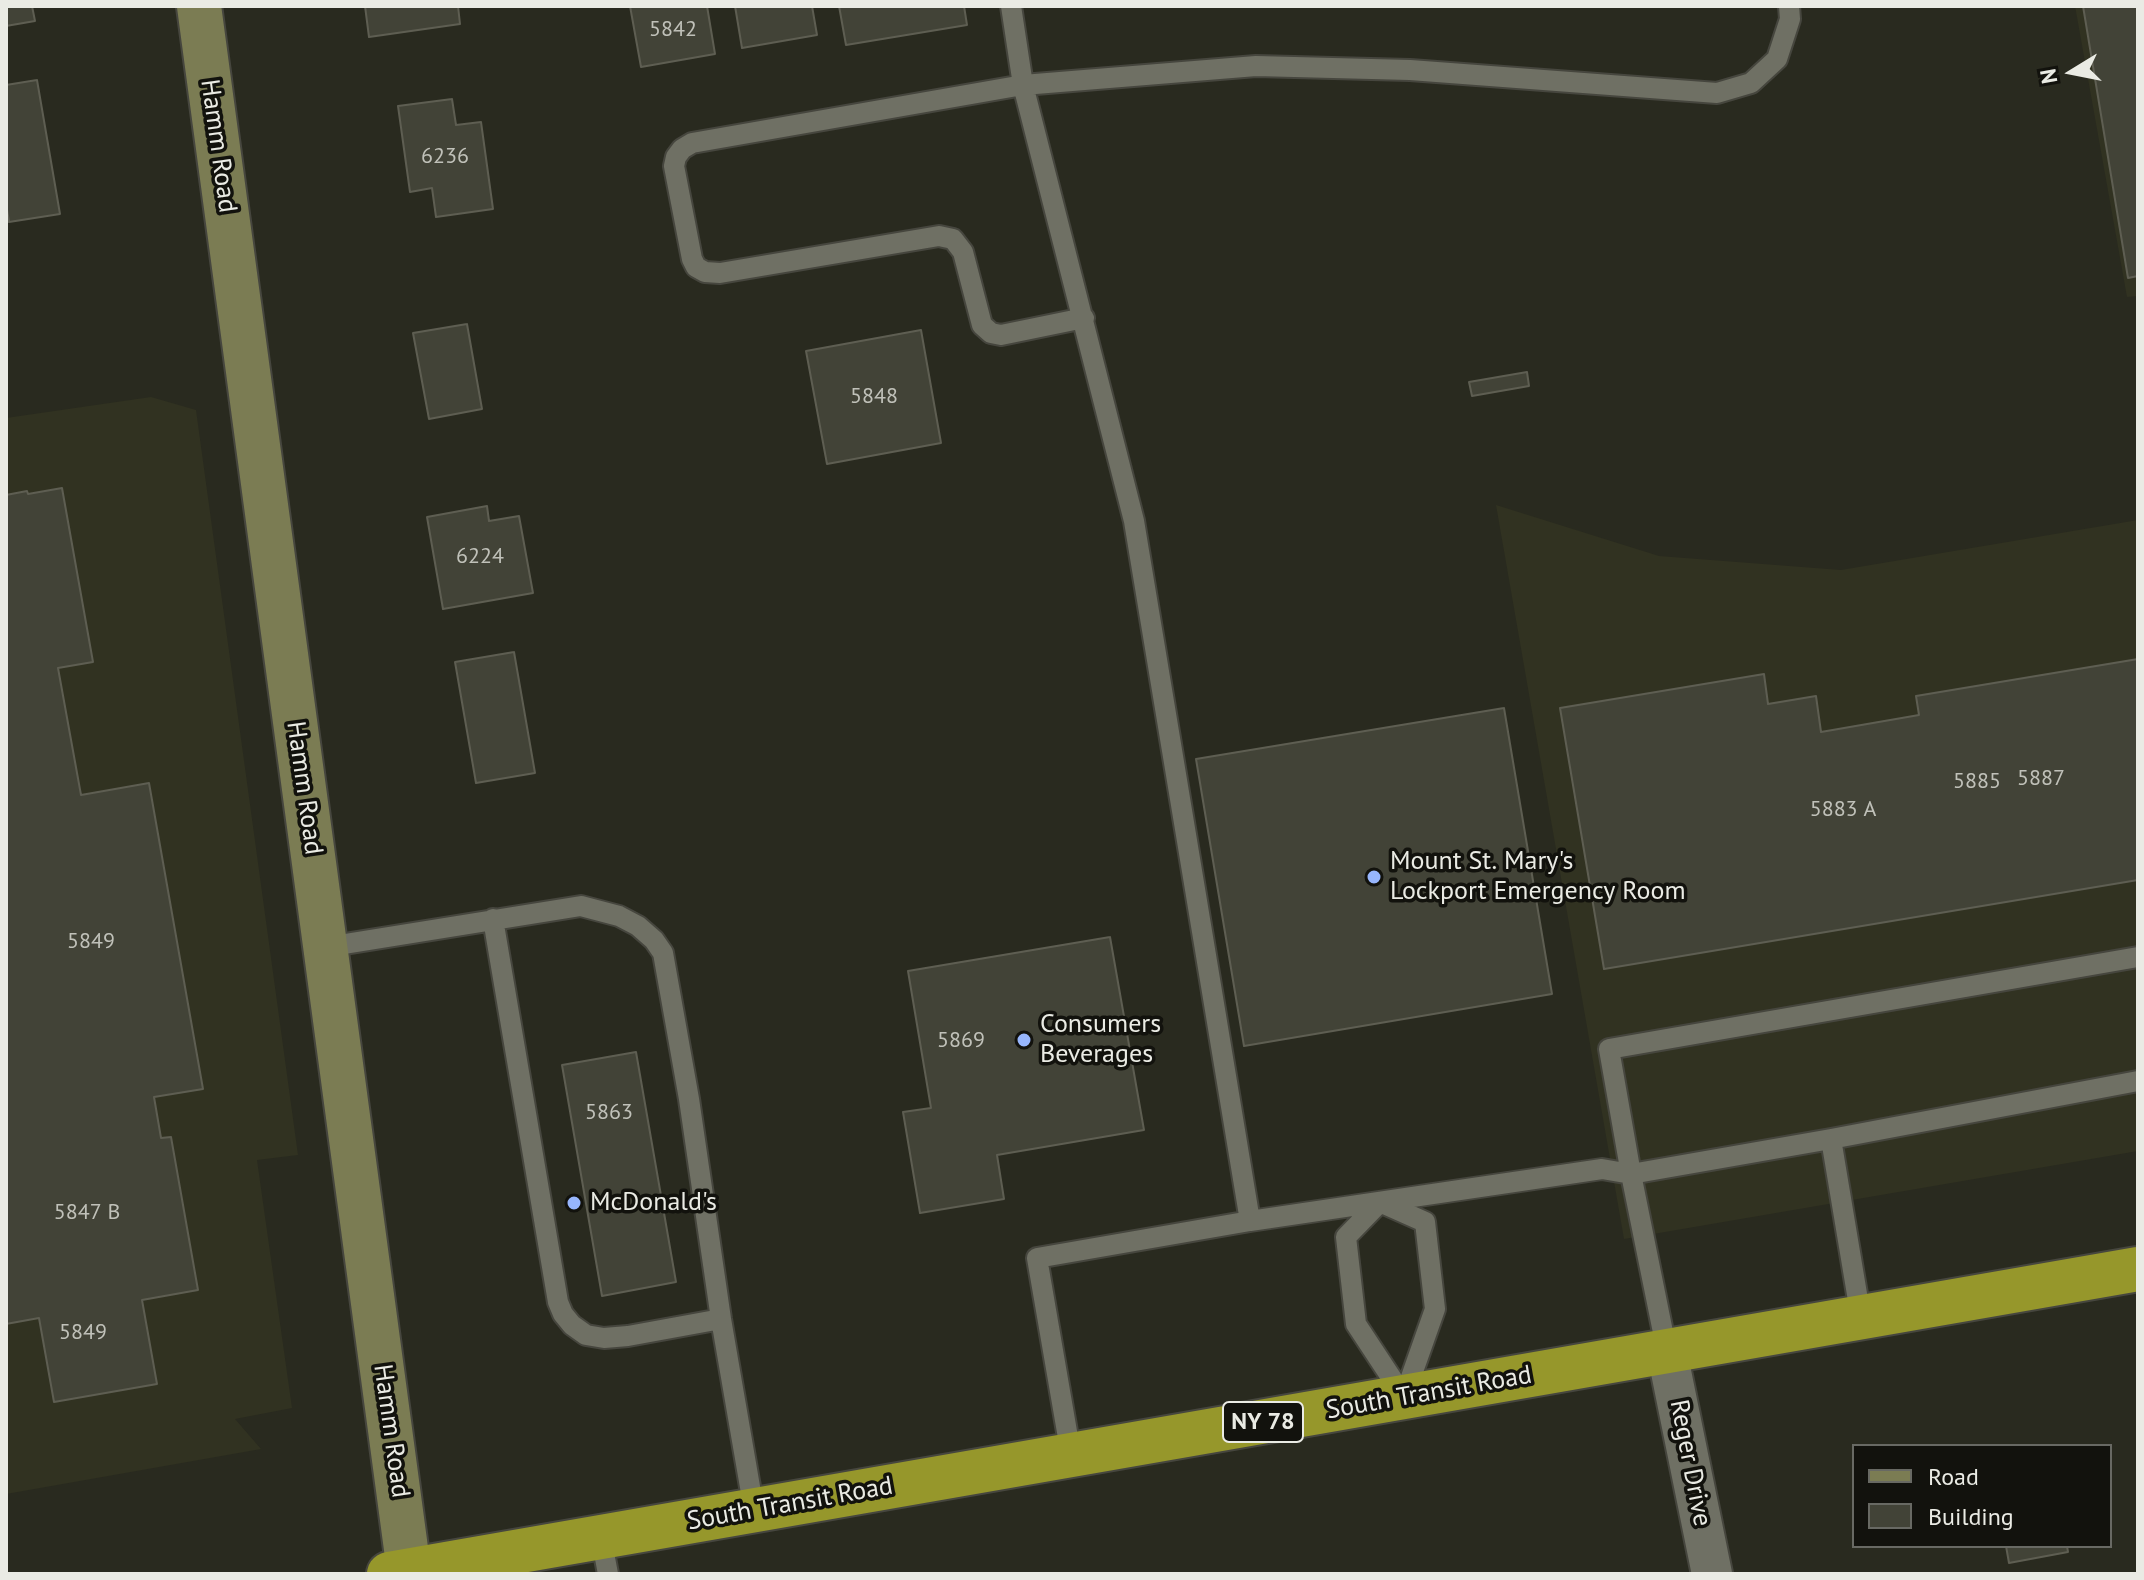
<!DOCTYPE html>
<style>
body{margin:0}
#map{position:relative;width:2144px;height:1580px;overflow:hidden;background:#292a1f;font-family:"PT Sans",sans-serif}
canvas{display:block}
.frame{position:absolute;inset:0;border:8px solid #eaebe4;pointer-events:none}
.legend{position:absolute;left:1852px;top:1444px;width:260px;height:104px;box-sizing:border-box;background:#12120d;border:2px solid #686963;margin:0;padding:10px 14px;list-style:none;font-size:24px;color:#eaebe4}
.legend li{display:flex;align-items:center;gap:16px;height:40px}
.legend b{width:40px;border:2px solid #686963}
.north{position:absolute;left:2032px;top:32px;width:80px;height:80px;-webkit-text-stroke:6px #12120d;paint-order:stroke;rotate:260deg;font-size:22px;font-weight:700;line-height:32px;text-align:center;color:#eaebe4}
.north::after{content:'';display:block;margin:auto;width:28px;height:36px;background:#eaebe4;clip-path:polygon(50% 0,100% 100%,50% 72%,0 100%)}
</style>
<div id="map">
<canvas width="2144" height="1580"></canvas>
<div class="frame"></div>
<ul class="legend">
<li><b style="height:10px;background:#7b7c53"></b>Road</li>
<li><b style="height:22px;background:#424337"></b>Building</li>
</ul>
<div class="north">N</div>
</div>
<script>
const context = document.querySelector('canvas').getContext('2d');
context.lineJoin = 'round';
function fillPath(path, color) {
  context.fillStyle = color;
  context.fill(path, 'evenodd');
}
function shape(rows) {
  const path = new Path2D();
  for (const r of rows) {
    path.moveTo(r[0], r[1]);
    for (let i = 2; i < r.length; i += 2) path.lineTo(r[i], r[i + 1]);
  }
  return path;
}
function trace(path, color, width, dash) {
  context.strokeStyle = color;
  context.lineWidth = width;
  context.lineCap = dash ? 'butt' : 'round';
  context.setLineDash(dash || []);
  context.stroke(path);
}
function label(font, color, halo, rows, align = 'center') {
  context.font = font + ' "PT Sans",sans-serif';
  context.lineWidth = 7;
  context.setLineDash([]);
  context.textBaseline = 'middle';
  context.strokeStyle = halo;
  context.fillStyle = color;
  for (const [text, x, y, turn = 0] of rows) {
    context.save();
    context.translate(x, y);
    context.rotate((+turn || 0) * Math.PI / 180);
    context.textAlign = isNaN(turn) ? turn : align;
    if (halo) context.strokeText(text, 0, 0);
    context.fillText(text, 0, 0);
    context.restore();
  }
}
fillPath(shape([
 [2075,6,2138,6,2138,296,2127,297],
 [151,397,196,410,298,1155,257,1160,292,1408,235,1419,261,1449,6,1494,6,418],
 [1496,505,1659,556,1841,570,2138,520,2138,1151,1624,1239]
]), '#313221');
const building = shape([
 [6,6,32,6,35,21,6,26,6,6],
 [365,6,458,6,460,24,369,37,365,6],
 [630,6,707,6,715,54,641,67,630,6],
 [735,6,812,6,817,35,742,48,735,6],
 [839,6,964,6,967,25,846,45,839,6],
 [2083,6,2138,6,2138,276,2128,278,2083,6],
 [37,80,60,214,9,222,6,203,6,85,37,80],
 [452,99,456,125,481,122,493,209,436,217,432,188,410,192,398,106,452,99],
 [467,324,482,409,429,419,413,333,467,324],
 [921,330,941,443,827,464,806,351,921,330],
 [1527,372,1529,386,1472,396,1469,382,1527,372],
 [62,488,93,662,58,668,81,795,149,783,203,1089,154,1097,161,1138,171,1137,198,1290,142,1300,157,1384,54,1402,39,1318,6,1324,6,495,27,491,28,494,62,488],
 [487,506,489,521,519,516,533,593,443,609,427,517,487,506],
 [514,652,535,773,476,783,455,662,514,652],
 [2138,659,2138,880,1604,969,1560,708,1764,674,1768,704,1816,696,1821,732,1919,715,1916,696,2138,659],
 [1504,708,1552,994,1244,1046,1196,759,1504,708],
 [1110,937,1144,1130,997,1155,1004,1199,920,1213,903,1112,931,1108,908,971,1110,937],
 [636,1052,676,1282,602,1296,562,1065,636,1052],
 [2006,1546,2067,1546,2068,1552,2009,1563,2006,1546]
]);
fillPath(building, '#424337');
trace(building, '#5e5e52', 2);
const lane = shape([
 [1011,6,1023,85,1134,521,1250,1221],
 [1084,318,1001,335,991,333,982,325,963,252,953,239,939,236,720,273,705,272,696,267,692,259,674,166,676,157,682,149,692,143,1023,85,1256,66,1410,70,1717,93,1751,83,1777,59,1790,19,1789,6],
 [493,919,558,1302,563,1314,572,1325,586,1335,604,1338,628,1336,721,1319],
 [326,947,581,906,619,916,638,926,654,940,663,953,689,1099,721,1319,754,1510],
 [1831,1139,1861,1318],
 [1380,1202,1425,1222,1435,1309,1404,1397,1356,1324,1346,1237,1380,1202],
 [1667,1352,1631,1174,1609,1049,2138,957],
 [1071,1455,1037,1258,1250,1221,1602,1169,1631,1174,1831,1139,2138,1081],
 [601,1537,608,1574]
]);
const street = shape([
 [1667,1352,1712,1574]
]);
const secondary = shape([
 [199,6,409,1571]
]);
const highway = shape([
 [389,1574,2138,1269]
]);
trace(lane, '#46463e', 24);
trace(street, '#46463e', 44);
trace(secondary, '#46463e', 48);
trace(highway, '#46463e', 48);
trace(lane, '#6f7064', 20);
trace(street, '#6f7064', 40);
trace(secondary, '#7b7c53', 44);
trace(highway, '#96972b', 44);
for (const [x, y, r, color] of [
 [1374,877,8,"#97b6fd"],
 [1024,1040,8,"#97b6fd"],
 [574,1203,8,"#97b6fd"]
]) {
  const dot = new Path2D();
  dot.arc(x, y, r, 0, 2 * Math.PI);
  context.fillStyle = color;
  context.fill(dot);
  trace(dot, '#12120d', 3);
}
label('22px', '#c0c1b9', null, [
 ["5842",673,30],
 ["6236",445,157],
 ["5848",874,397],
 ["6224",480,557],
 ["5887",2041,779],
 ["5885",1977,782],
 ["5883 A",1843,810],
 ["5849",91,942],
 ["5869",961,1041],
 ["5863",609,1113],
 ["5847 B",87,1213],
 ["5849",83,1333]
]);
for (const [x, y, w] of [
 [1263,1422,80]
]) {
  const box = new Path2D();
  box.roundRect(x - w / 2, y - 20, w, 40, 6);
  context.fillStyle = '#12120d';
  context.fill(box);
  trace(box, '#eaebe4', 2);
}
label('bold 24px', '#eaebe4', null, [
 ["NY 78",1263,1422]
]);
label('26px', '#eaebe4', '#12120d', [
 ["Hamm Road",218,146,82],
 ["Hamm Road",304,788,82],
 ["South Transit Road",1429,1393,-10],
 ["Hamm Road",391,1431,82],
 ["Reger Drive",1690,1463,79],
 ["South Transit Road",790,1504,-10]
]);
label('26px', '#eaebe4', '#12120d', [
 ["Mount St. Mary's",1390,862],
 ["Lockport Emergency Room",1390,892],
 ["Consumers",1040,1025],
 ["Beverages",1040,1055],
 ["McDonald's",590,1203]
], 'left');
</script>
